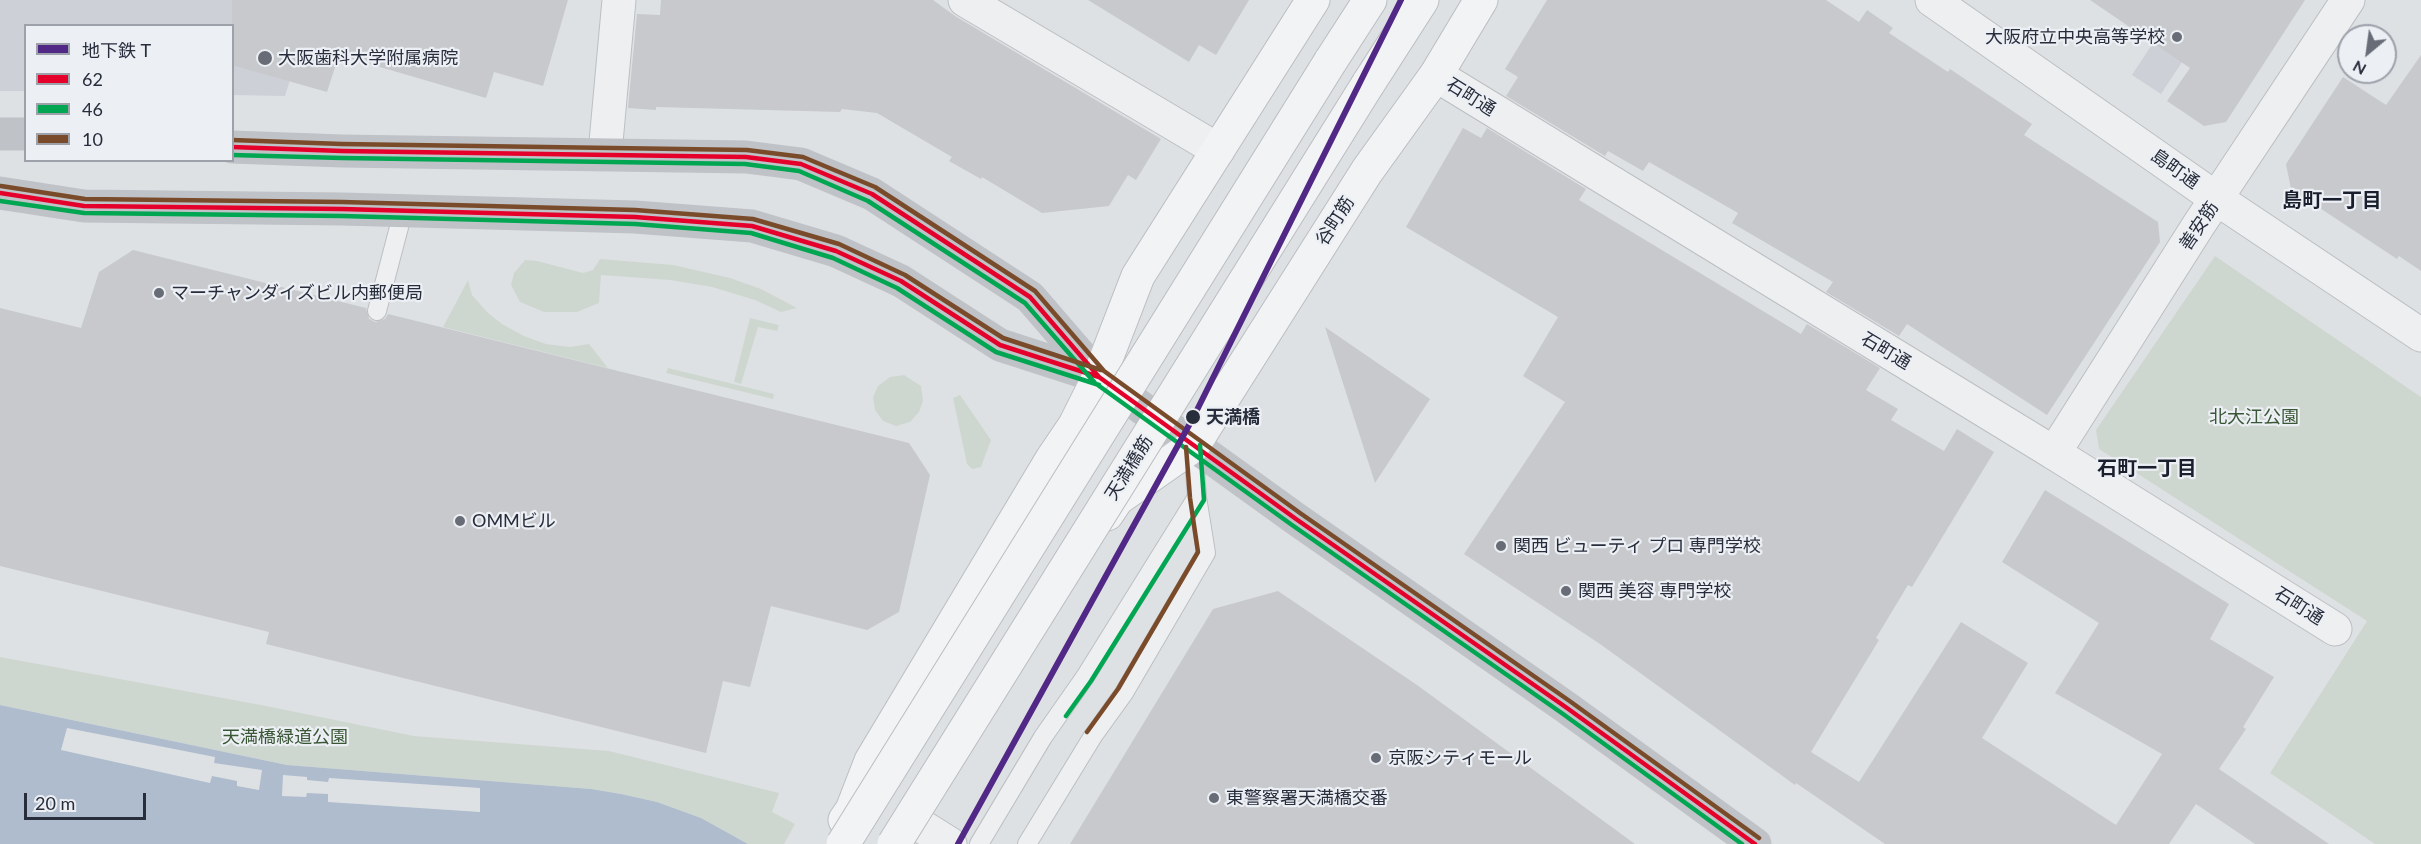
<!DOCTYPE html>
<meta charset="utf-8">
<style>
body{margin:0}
#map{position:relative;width:2421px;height:844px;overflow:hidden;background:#dee1e4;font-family:Lato,"Noto Sans JP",sans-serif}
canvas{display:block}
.legend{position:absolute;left:24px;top:24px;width:210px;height:138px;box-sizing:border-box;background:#eceff4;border:2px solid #9da1aa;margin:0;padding:8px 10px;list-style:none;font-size:18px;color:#272d3b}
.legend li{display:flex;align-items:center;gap:12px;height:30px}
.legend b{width:30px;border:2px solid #9da1aa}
.north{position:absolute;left:2337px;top:24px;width:60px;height:60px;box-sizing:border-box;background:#eceff4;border:2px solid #9da1aa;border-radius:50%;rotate:209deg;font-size:16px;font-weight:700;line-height:24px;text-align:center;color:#272d3b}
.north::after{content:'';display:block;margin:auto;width:21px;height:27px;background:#676c76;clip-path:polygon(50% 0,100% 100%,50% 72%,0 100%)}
.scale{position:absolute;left:24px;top:793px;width:122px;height:27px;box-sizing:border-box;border:3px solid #272d3b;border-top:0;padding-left:8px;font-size:18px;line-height:21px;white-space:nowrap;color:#272d3b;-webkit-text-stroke:4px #eceff4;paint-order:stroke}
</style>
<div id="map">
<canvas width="2421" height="844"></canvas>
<ul class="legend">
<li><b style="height:8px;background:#522886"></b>地下鉄 T</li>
<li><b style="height:8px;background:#e4002b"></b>62</li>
<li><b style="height:8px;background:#00a651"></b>46</li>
<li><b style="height:8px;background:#7a4b2a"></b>10</li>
</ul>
<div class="north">N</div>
<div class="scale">20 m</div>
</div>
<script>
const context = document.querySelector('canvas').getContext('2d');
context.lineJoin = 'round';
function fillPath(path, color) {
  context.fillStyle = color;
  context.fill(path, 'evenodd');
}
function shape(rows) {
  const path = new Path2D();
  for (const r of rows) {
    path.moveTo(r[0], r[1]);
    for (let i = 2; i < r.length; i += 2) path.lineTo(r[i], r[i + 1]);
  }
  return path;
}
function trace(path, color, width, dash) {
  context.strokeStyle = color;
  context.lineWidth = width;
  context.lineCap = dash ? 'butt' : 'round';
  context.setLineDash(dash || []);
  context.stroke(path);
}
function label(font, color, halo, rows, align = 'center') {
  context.font = font + ' Lato,"Noto Sans JP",sans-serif';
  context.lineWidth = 4.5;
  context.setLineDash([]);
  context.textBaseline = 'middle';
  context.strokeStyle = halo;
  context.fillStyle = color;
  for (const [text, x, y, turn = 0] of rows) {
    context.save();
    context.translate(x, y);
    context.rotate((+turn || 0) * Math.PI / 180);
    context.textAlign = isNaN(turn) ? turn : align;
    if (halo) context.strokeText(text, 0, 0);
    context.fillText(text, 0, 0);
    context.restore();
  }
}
fillPath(shape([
 [0,0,315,0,285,96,233,95,232,26,26,26,25,91,0,91],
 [2181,0,2223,0,2161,94,2132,75]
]), '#cdd0d7');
fillPath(shape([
 [2215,256,2421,397,2421,844,2375,844,2270,773,2367,621,2099,449,2096,430],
 [600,259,673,265,730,278,761,289,797,308,781,312,755,300,712,287,670,280,601,275,599,303,577,312,544,312,520,302,511,285,514,273,525,260,537,261,583,273,593,270],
 [468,280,472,295,488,313,502,324,524,336,546,344,570,347,589,344,608,368,443,327],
 [750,318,779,325,777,331,758,327,741,384,734,382],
 [668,368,774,394,773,399,666,373],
 [904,375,921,386,923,401,919,412,910,422,896,426,883,421,875,410,873,397,878,386,890,377],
 [960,395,991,440,981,467,972,469,967,464,953,398],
 [0,657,261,705,414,736,609,751,779,793,772,812,795,824,784,844,748,844,701,818,657,802,621,794,591,789,287,765,0,705]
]), '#ced7cf');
fillPath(shape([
 [0,705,287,765,591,789,621,794,657,802,701,818,748,844,0,844]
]), '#aebcce');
fillPath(shape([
 [67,728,215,757,214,763,262,770,259,790,237,786,237,781,212,776,210,783,61,750],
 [283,775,307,777,307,780,328,782,329,778,480,788,480,812,328,802,328,794,307,793,306,797,282,796]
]), '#dee1e4');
fillPath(shape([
 [232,0,568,0,543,86,494,72,486,98,339,55,327,92,232,65],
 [661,0,933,0,955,16,1161,139,1136,180,1128,175,1109,206,1042,213,982,177,981,179,949,161,952,157,877,113,842,109,840,112,656,107,656,110,628,108,637,14,660,15],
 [1088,0,1249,0,1216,55,1199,45,1189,62],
 [1547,0,1826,0,1859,22,1867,10,1893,28,1889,33,1948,72,1950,69,2032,124,2024,135,2158,222,2160,242,2047,415,1907,324,1899,336,1826,292,1833,282,1732,223,1738,213,1649,162,1643,171,1608,151,1605,156,1506,96,1518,77,1505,69],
 [2090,0,2305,0,2226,122,2204,126,2167,101,2190,68],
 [2421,55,2421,271,2399,256,2397,259,2291,189,2286,164,2343,77,2386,105],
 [1463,128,1481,138,1487,128,1586,189,1579,200,1801,334,1807,324,1880,368,1866,390,1898,409,1891,420,1944,451,1957,429,1994,452,1912,587,1908,585,1876,638,1879,640,1811,752,1859,782,1961,622,2028,663,1982,738,2116,825,2162,754,2055,693,2099,623,2002,562,2045,490,2229,604,2210,639,2274,677,2243,727,2246,729,2219,769,2329,844,2255,844,2196,804,2169,844,1885,844,1796,783,1795,785,1600,644,1464,554,1565,402,1523,376,1558,317,1406,227],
 [133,250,366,308,369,319,375,322,385,319,388,314,909,443,930,475,899,612,867,630,771,606,750,687,723,681,706,753,266,644,269,632,0,566,0,308,81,328,99,272],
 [1325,327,1430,399,1375,483],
 [1278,591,1417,685,1635,844,1070,844,1213,609]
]), '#c7c9cc');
const service = shape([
 [377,311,403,212],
 [979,844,1043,737,1085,677,1197,497],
 [1027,844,1093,736,1124,693,1206,553,1197,497,1193,446]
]);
const minor = shape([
 [965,0,1218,150],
 [605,153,619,0],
 [2335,629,2054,453,2198,226,2348,0],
 [915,822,950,844]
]);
const tertiary = shape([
 [1932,0,2217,199,2421,335],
 [1436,75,2054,453]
]);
const primary = shape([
 [1330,62,1370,0],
 [1368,84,1422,0],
 [1107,514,1117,499,1193,446,1367,171,1436,75,1481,0],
 [845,820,852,810,871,761,1052,459,1075,425,1099,377,1138,276,1313,0]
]);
trace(service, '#bcbfc2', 20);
trace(minor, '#bcbfc2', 35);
trace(tertiary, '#bcbfc2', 35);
trace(primary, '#bbbdc1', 35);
trace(service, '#eeeff0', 18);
trace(minor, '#eeeff0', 33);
trace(tertiary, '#eeeff0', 33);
trace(shape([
 [0,134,26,134],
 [232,147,342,151,746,157,801,164,872,194,1030,297,1099,377,1296,519,1567,708,1755,844],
 [0,193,84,206,342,209,635,217,752,226,836,251,901,281,1000,345,1099,377]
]), '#bfc2c6', 33);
trace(primary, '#f2f3f4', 33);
const primaryBridge = shape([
 [843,844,1330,62],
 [894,844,1368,84]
]);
trace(primaryBridge, '#bbbdc1', 35, []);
trace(primaryBridge, '#f2f3f4', 33);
trace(shape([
 [232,147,342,151,746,157,801,164,872,194,1030,297,1099,377,1296,519,1567,708,1755,844],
 [0,193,84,206,342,209,635,217,752,226,836,251,901,281,1000,345,1099,377]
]), '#e4002b', 4.5);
trace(shape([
 [232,155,342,158,745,164,799,171,868,201,1025,303,1095,383,1292,525,1563,714,1742,844],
 [0,201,84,213,342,216,635,224,751,233,833,258,897,288,996,352,1099,385],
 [1066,716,1091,681,1204,500,1200,445]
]), '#00a651', 4.5);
trace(shape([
 [232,140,342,144,747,150,803,157,875,187,1035,291,1104,371,1300,513,1571,702,1759,838],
 [1,186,85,199,342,202,635,210,753,219,839,244,905,275,1003,338,1101,370],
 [1087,732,1118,689,1198,552,1190,498,1186,447]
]), '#7a4b2a', 4.5);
trace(shape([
 [958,844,1193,418,1401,0]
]), '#522886', 6);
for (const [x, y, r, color] of [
 [2177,37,6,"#676c76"],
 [265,58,8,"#676c76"],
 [159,293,6,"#676c76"],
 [1193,417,8,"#272d3b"],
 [460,521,6,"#676c76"],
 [1501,546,6,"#676c76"],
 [1566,591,6,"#676c76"],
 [1376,758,6,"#676c76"],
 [1214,798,6,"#676c76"]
]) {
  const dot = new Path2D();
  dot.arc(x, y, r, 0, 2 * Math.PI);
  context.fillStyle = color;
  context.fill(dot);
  trace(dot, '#eceff4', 2);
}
label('18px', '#272d3b', '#eceff4', [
 ["大阪府立中央高等学校",2165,37,"right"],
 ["大阪歯科大学附属病院",278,58],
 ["マーチャンダイズビル内郵便局",171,293],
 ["OMMビル",472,521],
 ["関西 ビューティ プロ 専門学校",1513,546],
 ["関西 美容 専門学校",1578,591],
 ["京阪シティモール",1388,758],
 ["東警察署天満橋交番",1226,798]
], 'left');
label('18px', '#272d3b', '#eceff4', [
 ["石町通",1471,97,32],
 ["島町通",2175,169,35],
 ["谷町筋",1335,221,-57],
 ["善安筋",2199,226,-56],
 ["石町通",1886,351,31],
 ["天満橋筋",1129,468,-58],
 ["石町通",2299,606,32]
]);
label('bold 18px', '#272d3b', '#eceff4', [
 ["天満橋",1206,417]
], 'left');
label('18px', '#395635', '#eceff4', [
 ["北大江公園",2254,417],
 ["天満橋緑道公園",285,737]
]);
label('bold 20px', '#191f2c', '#eceff4', [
 ["島町一丁目",2332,201],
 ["石町一丁目",2147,469]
]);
</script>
